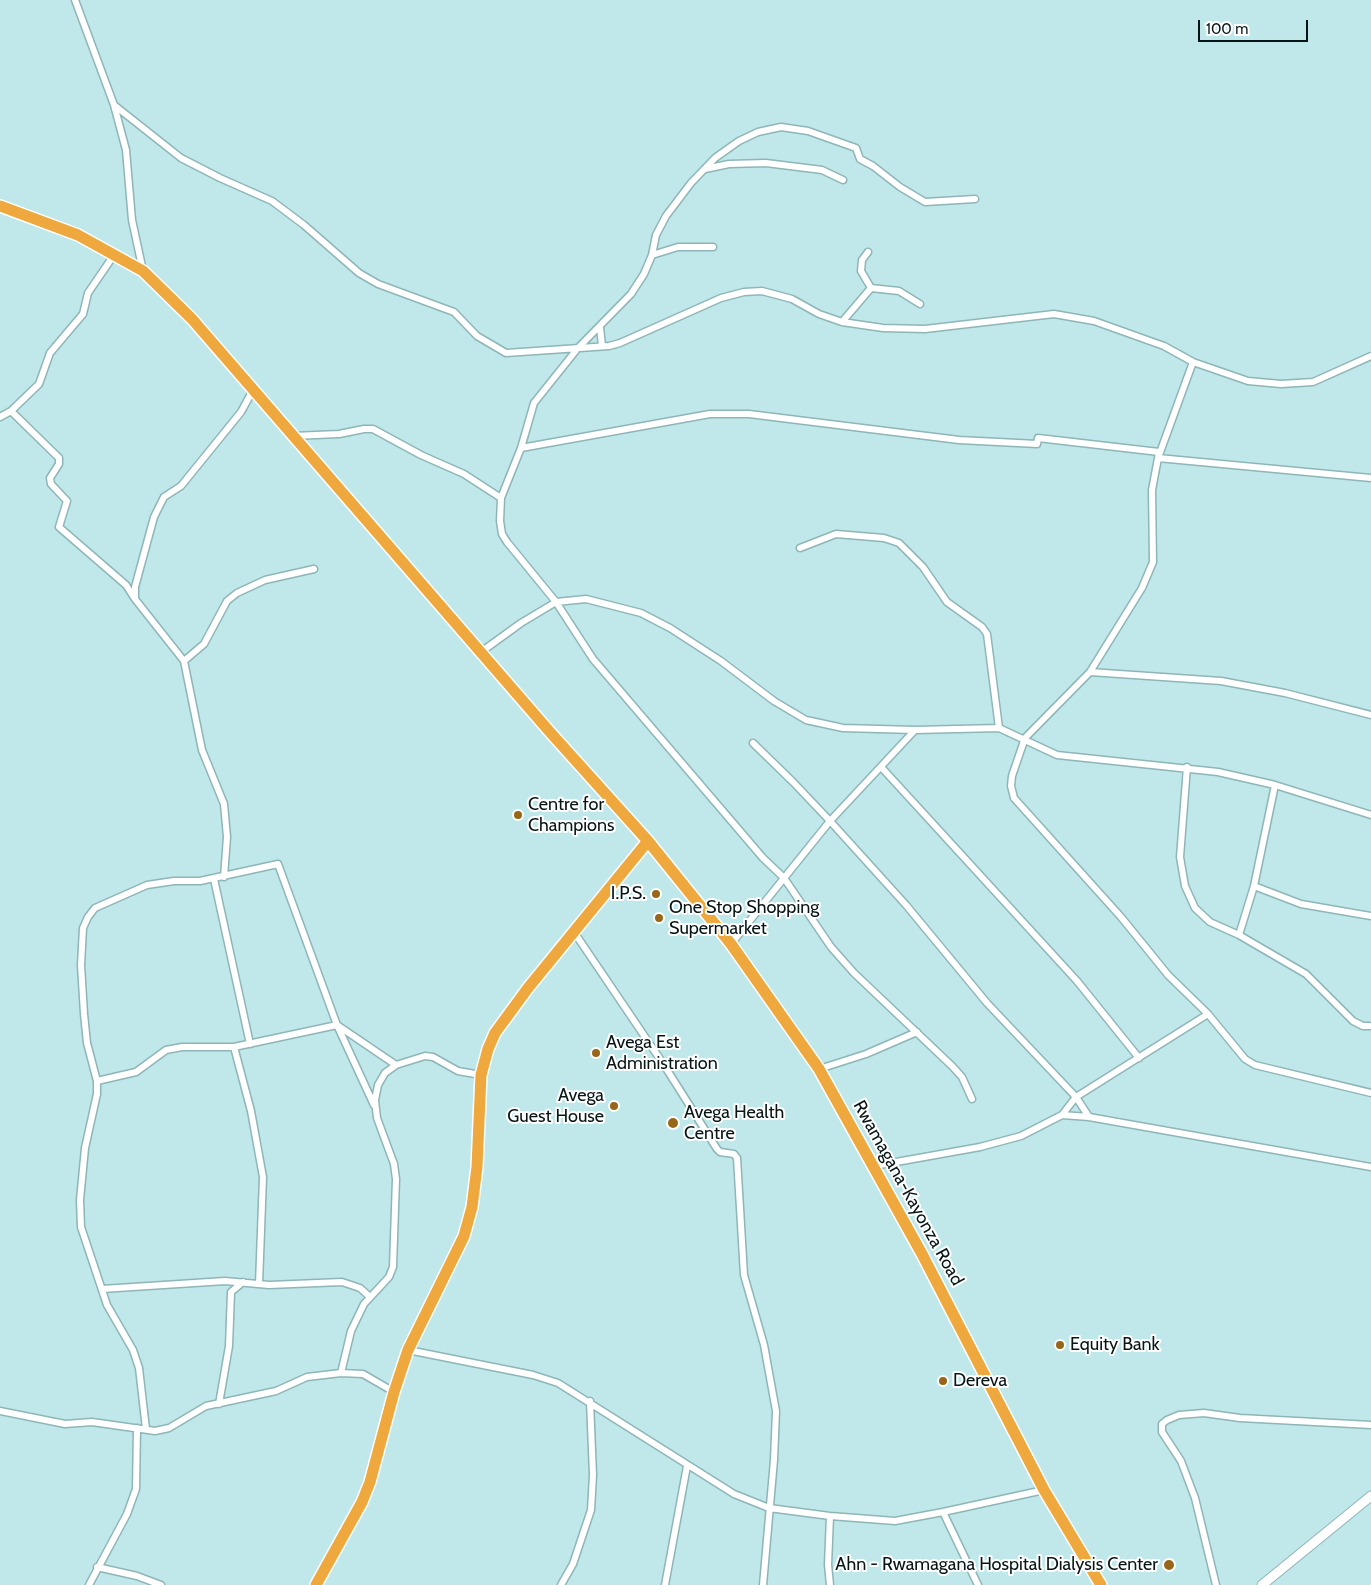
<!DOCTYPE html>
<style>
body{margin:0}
#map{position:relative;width:1371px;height:1585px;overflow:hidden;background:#c0e8ea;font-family:Cabin,sans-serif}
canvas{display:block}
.scale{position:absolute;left:1198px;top:20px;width:110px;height:22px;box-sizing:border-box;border:2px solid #071516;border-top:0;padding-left:6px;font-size:15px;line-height:18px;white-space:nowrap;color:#071516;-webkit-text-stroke:4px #fff;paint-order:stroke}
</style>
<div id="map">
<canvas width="1371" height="1585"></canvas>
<div class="scale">100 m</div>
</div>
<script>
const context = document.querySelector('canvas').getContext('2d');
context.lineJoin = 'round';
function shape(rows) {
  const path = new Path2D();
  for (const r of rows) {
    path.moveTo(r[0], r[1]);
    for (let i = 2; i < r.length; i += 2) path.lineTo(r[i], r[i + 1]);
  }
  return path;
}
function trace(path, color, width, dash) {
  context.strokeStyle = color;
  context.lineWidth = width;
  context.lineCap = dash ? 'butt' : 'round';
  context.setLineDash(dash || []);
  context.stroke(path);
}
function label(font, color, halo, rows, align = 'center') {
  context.font = font + ' Cabin,sans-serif';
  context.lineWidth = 4;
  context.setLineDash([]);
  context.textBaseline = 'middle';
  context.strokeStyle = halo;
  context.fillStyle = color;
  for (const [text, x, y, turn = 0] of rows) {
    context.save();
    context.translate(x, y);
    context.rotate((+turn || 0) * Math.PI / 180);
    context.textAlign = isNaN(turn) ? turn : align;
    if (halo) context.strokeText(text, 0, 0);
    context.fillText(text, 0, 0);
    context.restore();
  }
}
const street = shape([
 [75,0,114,105,126,150,132,220,143,271],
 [114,105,181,158,220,178,272,201,304,225,359,273,378,284,454,312,477,336,506,353,609,346,620,343,721,298,744,292,762,291,792,299,819,314,842,322,883,328,925,329,1054,314,1094,321,1164,346,1193,362,1248,381,1281,384,1313,382,1371,356],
 [705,169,729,164,766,163,822,170,843,180],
 [868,252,862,260,861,271,871,288,899,291,920,304],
 [652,255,678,247,713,247],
 [842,322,871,288],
 [600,327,602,346],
 [1193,362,1158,458,1152,490,1153,562,1142,588,1090,672,1025,738,1012,776,1011,786,1014,798,1121,917,1168,975,1208,1014,1245,1059,1255,1065,1371,1093],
 [11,411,59,458,59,464,50,478,51,484,67,501,59,527,126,585,135,599,184,661,202,750,224,804,227,837,224,877],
 [0,417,11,411,39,384,50,353,83,314,88,293,114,255],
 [293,436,339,434,364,429,373,429,421,455,464,474,501,498],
 [521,448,710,414,749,414,959,440,1037,444,1038,438,1159,452,1158,458,1371,478],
 [800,548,836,534,884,538,899,543,923,567,947,602,982,627,987,634,999,728],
 [135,598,135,587,154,517,164,497,181,486,241,412,253,390],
 [481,652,521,623,556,602,586,599,641,613,670,628,721,661,774,701,806,720,843,728,915,730,999,728,1057,755,1218,772,1275,785,1371,815],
 [184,661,204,644,227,601,237,593,265,580,314,569],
 [1090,672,1221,681,1285,693,1371,715],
 [753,743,793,782,830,821,906,905,987,1003,1076,1097,1089,1117],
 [1187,767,1180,857,1185,886,1195,908,1210,922,1239,935,1306,974,1353,1021,1363,1026,1371,1026],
 [882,768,1077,981,1139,1058],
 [214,879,250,1044],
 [1254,886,1301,904,1371,916],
 [574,932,664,1065,717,1149,720,1152,734,1154,737,1158,744,1275,764,1345,776,1411,774,1460,763,1585],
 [1239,935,1254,886,1275,785],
 [731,944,830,821,915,730],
 [234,1047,251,1111,263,1177,259,1284],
 [819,1069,866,1054,917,1032],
 [97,1081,136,1072,166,1050,182,1047,234,1047,337,1025,374,1105],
 [972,1099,962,1077,952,1066,854,973,831,947,784,878,763,858,593,659,556,602,507,542,502,534,500,521,501,498,521,448,534,403,578,348,631,294,644,274,652,255,656,235,666,216,691,183,715,158,739,141,758,132,781,127,808,131,856,148,860,159,873,166,900,187,925,202,975,199],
 [1062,1115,1076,1097,1208,1014],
 [874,1166,980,1147,1021,1136,1062,1115,1089,1117,1371,1167],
 [102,1289,225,1281,269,1285,342,1282,360,1288,370,1297],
 [408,1350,533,1375,558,1383,734,1494,769,1508,830,1516,895,1521,943,1512,1044,1490],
 [341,1373,351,1331,364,1304,389,1277,393,1267,396,1179,394,1164,377,1118,375,1100,378,1085,385,1073,396,1065,425,1056,433,1057,458,1071,481,1075],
 [219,1404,229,1346,231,1292,243,1282],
 [0,1411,65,1424,92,1422,155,1431,169,1428,206,1406,276,1391,307,1377,341,1373,363,1374,394,1392],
 [146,1429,139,1368,133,1350,107,1305,81,1227,80,1200,85,1148,97,1094,97,1081,87,1043,84,1014,81,965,83,928,88,917,95,908,147,885,174,881,200,881,278,864,337,1025,396,1065],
 [943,1512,978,1585],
 [97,1567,137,1576,161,1585],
 [89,1585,127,1514,136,1489,137,1428],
 [561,1585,573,1564,591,1510,593,1475,590,1401],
 [665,1585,687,1466],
 [830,1585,828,1565,830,1516],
 [1216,1585,1195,1498,1181,1461,1162,1432,1162,1424,1167,1420,1179,1415,1204,1413,1240,1418,1371,1425]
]);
const secondary = shape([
 [1262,1585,1371,1496]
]);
const highway = shape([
 [0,206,78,235,143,271,192,319,549,731,648,841,731,944,819,1069,922,1254,1044,1490,1101,1585],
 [316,1585,362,1502,370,1482,394,1392,408,1350,464,1236,472,1207,477,1167,481,1075,488,1049,495,1033,528,988,648,841]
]);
trace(street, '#8eb5b7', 9);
trace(secondary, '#8eb5b7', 11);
trace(highway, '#fff', 14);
trace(street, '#fff', 6);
trace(secondary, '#fff', 9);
trace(highway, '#eea83e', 11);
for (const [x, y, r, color] of [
 [518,815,5,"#976618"],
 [656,894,5,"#976618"],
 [659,918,5,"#976618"],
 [596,1053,5,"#976618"],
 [614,1106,5,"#976618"],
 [673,1123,6,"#976618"],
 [1060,1345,5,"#976618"],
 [943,1381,5,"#976618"],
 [1169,1565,6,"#976618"]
]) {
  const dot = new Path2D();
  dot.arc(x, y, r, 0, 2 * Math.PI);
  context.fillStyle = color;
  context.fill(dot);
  trace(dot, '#fff', 2);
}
label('18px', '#071516', '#fff', [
 ["Centre for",528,805],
 ["Champions",528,826],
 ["I.P.S.",646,894,"right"],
 ["One Stop Shopping",669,908],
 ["Supermarket",669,929],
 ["Avega Est",606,1043],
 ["Administration",606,1064],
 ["Avega",604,1096,"right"],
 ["Guest House",604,1117,"right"],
 ["Avega Health",684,1113],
 ["Centre",684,1134],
 ["Equity Bank",1070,1345],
 ["Dereva",953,1381],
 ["Ahn - Rwamagana Hospital Dialysis Center",1158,1565,"right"]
], 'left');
label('18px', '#071516', '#fff', [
 ["Rwamagana-Kayonza Road",908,1193,61]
]);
</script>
